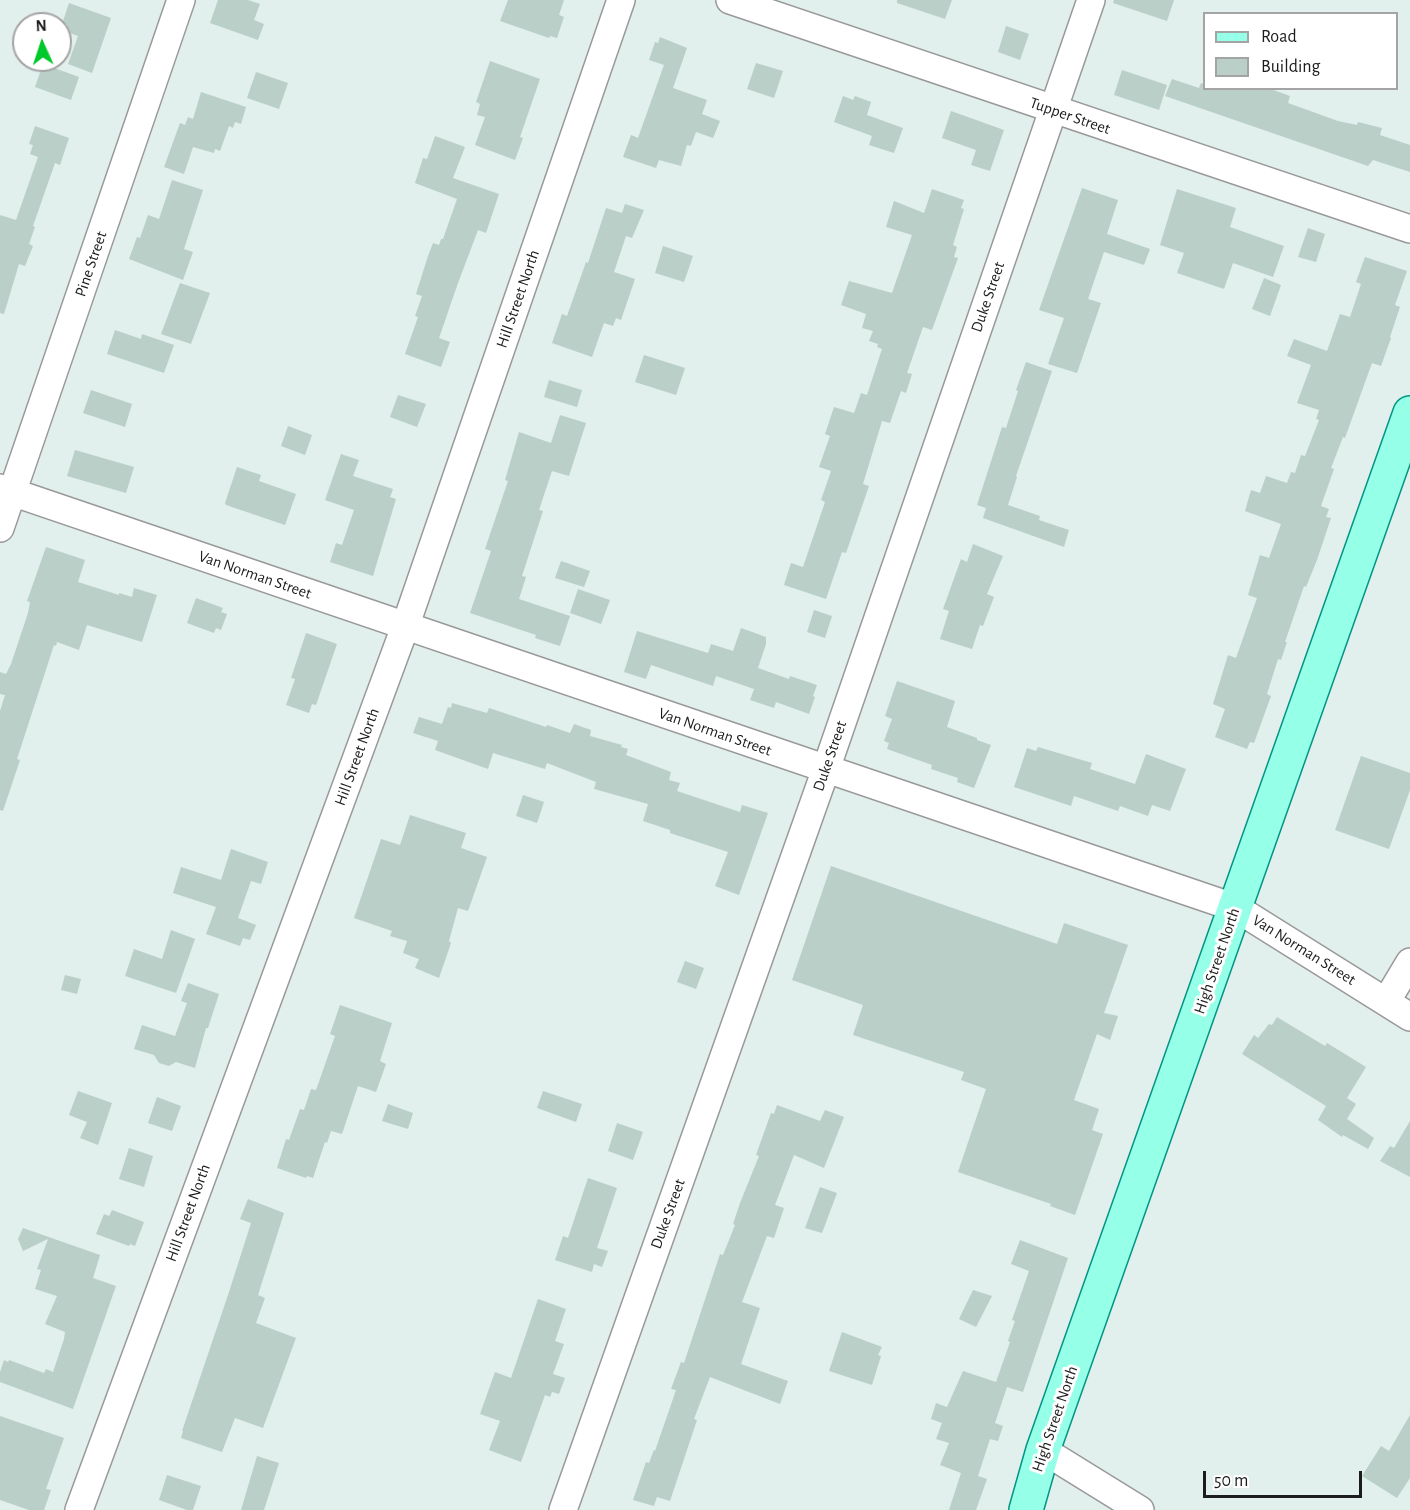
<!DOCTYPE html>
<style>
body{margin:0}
#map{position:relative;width:1410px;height:1510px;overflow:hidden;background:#e1efed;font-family:"Alegreya Sans",sans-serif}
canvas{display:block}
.legend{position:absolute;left:1203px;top:12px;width:195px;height:78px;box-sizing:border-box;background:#fff;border:2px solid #a4a4a4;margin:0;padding:8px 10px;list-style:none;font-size:18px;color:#1c1c1c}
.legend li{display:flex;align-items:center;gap:12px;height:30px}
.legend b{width:30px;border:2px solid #a4a4a4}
.north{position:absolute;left:12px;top:12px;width:60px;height:60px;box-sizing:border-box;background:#fff;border:2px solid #a4a4a4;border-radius:50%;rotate:357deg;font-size:16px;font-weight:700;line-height:24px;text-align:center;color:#1c1c1c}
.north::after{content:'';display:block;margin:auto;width:21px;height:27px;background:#00c92b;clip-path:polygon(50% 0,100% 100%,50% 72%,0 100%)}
.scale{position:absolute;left:1203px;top:1471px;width:159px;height:27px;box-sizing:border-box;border:3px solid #1c1c1c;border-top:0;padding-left:8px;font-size:18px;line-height:21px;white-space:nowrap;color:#1c1c1c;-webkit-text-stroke:4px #fff;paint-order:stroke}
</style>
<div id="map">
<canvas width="1410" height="1510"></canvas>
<ul class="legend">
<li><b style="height:8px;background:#96ffe8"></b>Road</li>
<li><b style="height:16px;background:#bacfc8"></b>Building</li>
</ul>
<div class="north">N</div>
<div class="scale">50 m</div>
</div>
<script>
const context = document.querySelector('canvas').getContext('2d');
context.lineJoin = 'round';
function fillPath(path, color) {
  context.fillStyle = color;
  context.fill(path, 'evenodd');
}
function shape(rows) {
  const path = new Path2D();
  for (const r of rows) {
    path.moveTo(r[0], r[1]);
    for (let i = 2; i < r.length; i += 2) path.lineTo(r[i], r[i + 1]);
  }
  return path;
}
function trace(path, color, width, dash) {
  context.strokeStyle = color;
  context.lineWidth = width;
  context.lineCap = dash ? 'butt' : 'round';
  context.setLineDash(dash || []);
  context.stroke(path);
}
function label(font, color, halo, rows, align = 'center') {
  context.font = font + ' "Alegreya Sans",sans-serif';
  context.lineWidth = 6;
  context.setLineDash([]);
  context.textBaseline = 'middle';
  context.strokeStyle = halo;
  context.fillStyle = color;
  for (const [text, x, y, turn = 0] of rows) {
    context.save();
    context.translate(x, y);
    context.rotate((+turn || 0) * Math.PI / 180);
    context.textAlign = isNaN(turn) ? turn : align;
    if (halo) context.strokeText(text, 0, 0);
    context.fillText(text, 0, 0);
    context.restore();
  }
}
fillPath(shape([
 [218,0,248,0,260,4,254,20,264,24,258,40,210,23],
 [508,0,564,0,559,15,564,17,557,38,550,36,549,38,500,21],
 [897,0,952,0,945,19,897,3],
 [1114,0,1174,0,1167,21,1113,3],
 [69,3,111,18,92,73,68,64,78,36,64,31,67,24,62,24],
 [1006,26,1029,34,1020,60,998,52],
 [660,37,687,48,673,88,707,100,702,114,720,121,713,138,696,132,691,146,687,145,681,166,659,160,656,168,623,157,631,135,638,138,664,65,649,60,655,42,658,43],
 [490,61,540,79,520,137,523,138,515,160,475,145,485,117,477,115,480,104,476,102],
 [756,63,783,71,774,98,747,89],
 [43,64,79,77,71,100,35,87],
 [1122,70,1167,85,1159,110,1114,95],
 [256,72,288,83,279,109,247,98],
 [1172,79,1199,88,1201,83,1204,84,1204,88,1268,88,1290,96,1288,103,1338,121,1357,125,1358,122,1382,128,1380,135,1410,145,1410,172,1373,160,1368,166,1165,96],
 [201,92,246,107,241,124,235,122,233,128,229,126,220,151,215,149,214,153,193,147,184,174,164,167,180,123,185,125,188,117,193,119],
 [843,96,853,100,855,96,871,102,867,115,903,128,894,153,869,145,872,136,834,122],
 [951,111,1004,130,990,171,971,165,976,150,942,138],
 [35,126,69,138,60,165,55,163,33,226,35,227,29,244,33,246,25,266,19,264,4,314,0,313,0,215,16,220,38,157,30,154,33,145,29,144],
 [435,136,465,147,453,178,499,194,486,233,478,230,458,283,439,338,450,342,441,367,405,354,418,317,415,316,422,296,416,294,428,256,433,243,439,245,441,239,443,239,457,199,415,183,423,158,427,159],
 [172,180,203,190,184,249,193,252,183,280,129,259,137,237,140,238,148,215,159,219],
 [1082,188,1118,200,1107,234,1150,249,1144,265,1104,252,1088,299,1101,303,1077,373,1048,364,1064,318,1039,310],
 [932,189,964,200,961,208,964,209,953,245,957,247,954,257,958,258,932,330,923,327,907,373,912,374,906,393,901,391,890,423,882,421,863,484,869,486,846,553,842,552,826,599,784,585,791,563,803,567,825,502,821,500,831,471,819,467,830,436,825,434,834,407,854,413,861,393,867,395,882,349,877,347,878,344,869,341,873,331,862,328,866,314,841,305,849,281,892,293,912,235,886,227,894,201,924,213],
 [1177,189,1236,208,1230,227,1284,246,1273,277,1233,263,1224,289,1177,273,1184,253,1160,245],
 [625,204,644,210,632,238,626,236,614,272,635,279,621,320,616,318,613,326,604,323,592,357,552,343,562,314,567,316,586,262,588,263,606,208,622,213],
 [1308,228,1325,234,1316,262,1298,257],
 [663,246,693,256,684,282,655,273],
 [1365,257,1407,271,1395,305,1400,307,1390,337,1391,338,1381,366,1372,363,1345,438,1343,437,1331,468,1334,469,1321,506,1329,509,1326,517,1331,518,1317,560,1306,587,1304,586,1285,642,1287,642,1281,660,1278,659,1267,694,1271,696,1254,743,1250,742,1247,749,1215,737,1225,709,1213,704,1228,655,1236,658,1257,598,1248,595,1260,555,1269,558,1281,524,1245,511,1251,490,1260,493,1266,476,1287,483,1291,472,1295,473,1301,455,1305,456,1319,420,1316,419,1319,410,1297,403,1311,365,1287,356,1294,339,1327,351,1340,314,1350,317,1361,284,1356,282],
 [1264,278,1281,285,1270,316,1252,309],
 [180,283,210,293,191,344,161,334],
 [115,330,141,339,142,334,174,345,164,373,107,354],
 [644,355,685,368,676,395,635,382],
 [1026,362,1052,371,1016,476,1017,477,1008,505,1040,516,1039,520,1069,530,1064,547,983,518,986,508,977,505,1002,427,1006,428,1018,391,1016,390],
 [549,380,582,390,577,407,544,397],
 [91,390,132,404,125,427,83,413],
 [398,395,426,404,417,427,390,417],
 [560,415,586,423,569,476,552,471,539,510,543,511,522,576,526,577,519,599,570,616,560,646,535,638,536,635,470,613,491,551,485,549,508,481,505,480,519,432,551,443],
 [288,426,312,435,305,455,281,446],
 [75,450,134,467,126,493,67,476],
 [341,454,359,460,353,476,393,489,390,497,396,499,373,576,330,562,336,543,342,545,354,510,325,500],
 [237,467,261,475,259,481,296,494,285,525,226,505,225,503],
 [973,544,1003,556,987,594,994,597,983,626,980,625,972,649,940,639,949,611,943,609,961,559,967,562],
 [46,547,85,560,78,582,119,595,119,593,132,597,134,588,157,595,142,642,87,625,79,650,57,642,56,646,54,645,17,759,20,760,3,811,0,810,0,711,5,695,0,694,0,672,6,674,11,664,28,613,30,602,27,601],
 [561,561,590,571,584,587,555,578],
 [578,589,610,600,601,624,570,613],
 [196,598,223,608,221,612,227,614,221,630,216,628,214,633,187,623],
 [814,610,832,616,825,638,807,632],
 [741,628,766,637,766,644,758,668,789,679,790,676,817,685,813,696,815,697,809,714,776,702,774,708,750,700,754,689,716,676,713,686,651,665,646,679,624,672,637,631,708,653,711,644,733,651],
 [306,633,337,644,316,705,312,704,309,713,286,705,295,679,291,678],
 [897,681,955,701,947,727,977,738,977,740,991,745,974,788,957,782,958,778,931,769,932,765,887,749,889,743,884,741,892,719,885,716],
 [452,703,487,713,489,708,546,727,547,725,570,733,574,724,591,730,590,736,622,745,621,747,628,749,626,755,671,772,669,780,680,783,677,791,740,812,742,805,768,813,739,895,715,886,728,852,670,833,670,830,643,821,648,804,594,789,596,782,547,763,545,769,493,753,488,769,435,750,438,741,413,733,419,717,442,724,448,707,451,708],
 [1038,747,1092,763,1090,769,1135,784,1146,754,1186,769,1170,811,1152,805,1148,816,1120,806,1118,811,1074,796,1071,806,1014,787,1027,748,1036,751],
 [1361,756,1410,773,1410,790,1389,849,1335,830],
 [523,795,544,802,537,823,516,816],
 [410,815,466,833,461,848,487,857,468,911,458,908,449,941,451,943,439,978,415,968,419,959,403,953,407,941,390,936,392,931,354,918,381,839,400,845],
 [231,849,268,862,261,884,251,881,238,918,256,925,250,940,243,938,240,946,206,934,216,907,173,893,181,867,221,880],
 [831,866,1057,944,1064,923,1128,945,1104,1013,1118,1016,1110,1040,1097,1034,1074,1100,1099,1109,1092,1130,1103,1134,1075,1215,1050,1206,1051,1204,958,1172,986,1089,961,1080,964,1072,853,1035,863,1005,792,980],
 [171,930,195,939,176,993,125,976,134,949,162,959],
 [685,961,704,968,696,989,677,982],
 [65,975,81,979,77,994,61,990],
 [188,983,219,994,208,1028,206,1028,195,1068,176,1062,169,1066,159,1063,154,1055,134,1049,142,1025,175,1036,187,1003,181,1001],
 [340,1005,392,1023,380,1061,386,1064,376,1092,358,1086,342,1134,331,1131,327,1143,325,1142,313,1178,307,1176,306,1178,277,1168,286,1139,289,1140,300,1109,304,1110,311,1089,316,1090,335,1036,330,1034],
 [1277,1017,1325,1046,1327,1043,1366,1067,1347,1098,1356,1104,1347,1119,1374,1138,1368,1149,1343,1135,1342,1137,1318,1120,1326,1106,1242,1054,1254,1035,1258,1038,1269,1024,1272,1025],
 [78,1091,112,1103,98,1145,80,1138,87,1122,69,1115],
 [543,1091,582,1104,576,1122,537,1108],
 [157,1097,181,1106,172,1131,148,1123],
 [388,1104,413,1113,408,1129,382,1121],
 [777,1105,820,1121,825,1110,844,1117,824,1168,794,1155,775,1205,784,1208,774,1238,767,1236,742,1302,760,1308,741,1364,788,1381,780,1404,710,1377,694,1419,697,1420,670,1501,657,1497,654,1506,633,1500,646,1462,649,1463,654,1450,655,1451,676,1390,671,1389,681,1362,684,1363,720,1254,723,1255,735,1225,733,1224,740,1203,759,1156,756,1155,771,1113,774,1114],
 [1410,1121,1410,1177,1380,1161,1390,1146,1394,1148],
 [617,1123,643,1132,633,1160,608,1151],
 [129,1148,153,1156,144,1187,119,1179],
 [588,1178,617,1188,597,1248,608,1251,602,1267,594,1264,592,1272,555,1260,563,1236,568,1238],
 [820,1187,837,1193,822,1233,805,1228],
 [248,1199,284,1213,258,1295,265,1298,256,1323,296,1338,263,1428,235,1418,222,1452,181,1438,183,1431,182,1431,228,1295,251,1223,240,1219],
 [112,1210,144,1222,135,1246,130,1244,129,1246,96,1234,104,1214,109,1216],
 [23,1228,100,1255,93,1278,116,1286,73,1409,0,1382,0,1372,4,1360,8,1362,9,1360,44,1373,46,1369,53,1372,64,1339,65,1332,45,1324,57,1296,35,1289,41,1270,37,1269,48,1239,23,1251,18,1239],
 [1020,1240,1068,1258,1023,1392,1007,1387,995,1423,1003,1426,998,1441,990,1439,978,1476,987,1479,976,1510,949,1510,961,1473,940,1465,949,1443,936,1439,942,1423,931,1419,936,1403,947,1407,963,1371,996,1382,1010,1342,1008,1341,1015,1321,1012,1320,1029,1271,1011,1264],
 [973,1290,992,1296,976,1327,959,1319],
 [538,1299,566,1309,555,1341,564,1344,553,1374,565,1378,559,1394,552,1392,550,1397,545,1395,521,1462,489,1450,500,1421,480,1414,495,1372,511,1378],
 [842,1332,882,1347,878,1355,881,1356,872,1385,829,1371],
 [1410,1415,1410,1478,1397,1498,1362,1476,1381,1446,1389,1451],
 [0,1416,64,1438,46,1489,51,1490,44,1510,29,1510,0,1500],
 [257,1456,279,1463,264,1510,241,1510],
 [167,1475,201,1486,193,1510,187,1510,159,1500]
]), '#bacfc8');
const minor = shape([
 [730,0,1410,229],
 [0,488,1236,908,1410,1017],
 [0,528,181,0],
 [1386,1002,1410,962],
 [1043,1450,1140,1510],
 [79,1510,405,627,621,0],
 [563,1510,826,769,1091,0]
]);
const major = shape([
 [1026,1510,1043,1450,1410,413]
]);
trace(minor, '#999', 30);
trace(major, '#009584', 36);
trace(minor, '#fff', 27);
trace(major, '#96ffe8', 33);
label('16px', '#1c1c1c', '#fff', [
 ["Tupper Street",1070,116,19],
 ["Pine Street",91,264,-71],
 ["Duke Street",988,297,-71],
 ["Hill Street North",518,299,-71],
 ["Van Norman Street",255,575,19],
 ["Van Norman Street",715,732,19],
 ["Duke Street",830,756,-71],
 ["Hill Street North",357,757,-70],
 ["Van Norman Street",1304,950,32],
 ["High Street North",1217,961,-71],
 ["Hill Street North",188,1213,-70],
 ["Duke Street",668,1214,-70],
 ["High Street North",1055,1419,-71]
]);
</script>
